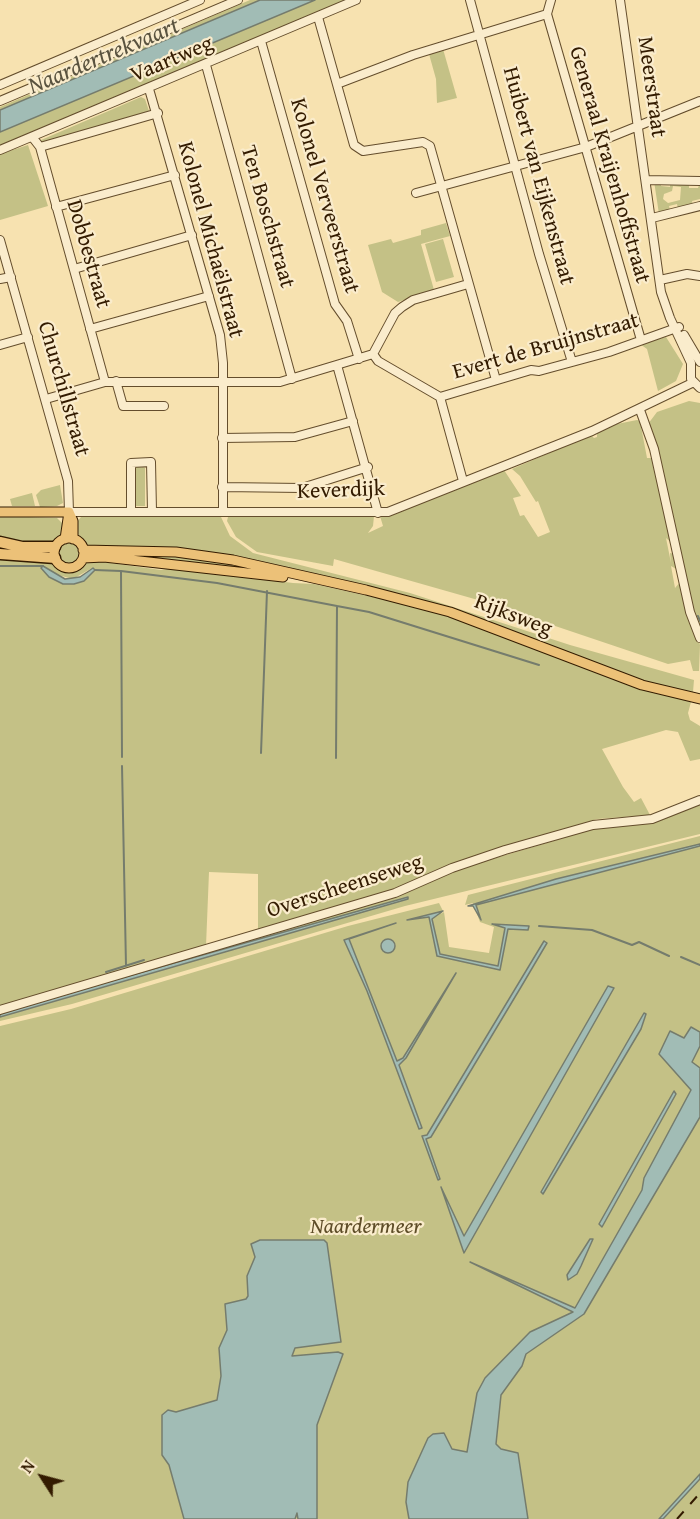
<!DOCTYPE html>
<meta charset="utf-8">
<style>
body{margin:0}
#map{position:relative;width:700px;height:1519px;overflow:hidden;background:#f7e2b0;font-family:"Gentium Book Plus",serif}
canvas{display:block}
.north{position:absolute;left:12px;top:1447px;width:60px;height:60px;-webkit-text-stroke:4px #faeccc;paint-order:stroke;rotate:306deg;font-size:16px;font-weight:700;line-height:24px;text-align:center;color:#331b00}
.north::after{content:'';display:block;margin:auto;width:21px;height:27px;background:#331b00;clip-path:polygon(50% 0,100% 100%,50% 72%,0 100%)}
</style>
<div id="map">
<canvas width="700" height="1519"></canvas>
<div class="north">N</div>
</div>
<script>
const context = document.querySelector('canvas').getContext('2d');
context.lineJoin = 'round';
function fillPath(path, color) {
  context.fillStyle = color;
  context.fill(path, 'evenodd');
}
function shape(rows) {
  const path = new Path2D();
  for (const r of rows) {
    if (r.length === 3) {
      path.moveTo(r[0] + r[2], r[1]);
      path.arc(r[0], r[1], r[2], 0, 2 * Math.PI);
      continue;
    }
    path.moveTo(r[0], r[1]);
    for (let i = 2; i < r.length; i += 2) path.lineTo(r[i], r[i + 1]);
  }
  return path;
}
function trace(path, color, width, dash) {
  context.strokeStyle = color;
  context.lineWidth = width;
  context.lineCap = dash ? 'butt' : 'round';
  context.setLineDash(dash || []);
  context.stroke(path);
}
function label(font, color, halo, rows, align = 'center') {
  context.font = font + ' "Gentium Book Plus",serif';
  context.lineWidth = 4.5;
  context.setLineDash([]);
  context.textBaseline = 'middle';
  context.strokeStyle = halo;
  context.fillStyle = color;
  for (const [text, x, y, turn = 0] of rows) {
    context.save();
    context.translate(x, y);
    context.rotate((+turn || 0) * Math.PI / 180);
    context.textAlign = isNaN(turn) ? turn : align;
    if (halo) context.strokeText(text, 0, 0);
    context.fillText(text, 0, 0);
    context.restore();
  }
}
fillPath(shape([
 [250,0,260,0,0,110,0,107],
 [315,0,348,0,0,147,0,132],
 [443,49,457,98,437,103,436,79,429,54],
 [141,97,145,99,149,111,42,143,41,140],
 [28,145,48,206,0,220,0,154],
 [654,181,661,181,661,186,670,187,670,182,689,183,689,188,698,188,700,183,700,199,692,201,693,205,678,209,677,204,669,206,670,211,659,214],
 [673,186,681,187,680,200,668,203,663,199,664,194,672,191],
 [446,223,450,236,421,244,434,290,398,302,382,292,368,245,391,239,393,243,421,235,421,230],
 [443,239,454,277,436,282,425,244],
 [666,337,683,364,676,381,658,391,647,349,640,344],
 [689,401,700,403,700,631,678,570,671,566,675,588,681,581,700,645,699,671,693,671,690,660,668,664,478,600,334,559,333,566,257,552,236,537,227,521,228,517,374,516,373,526,368,533,383,526,380,516,504,470,521,496,513,498,520,516,524,515,538,537,550,532,538,501,536,502,520,476,512,469,591,435,594,438,597,437,597,432,617,424,637,420,640,421,647,458,652,458,673,544,666,538,671,563,670,553,678,555,648,424,657,412],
 [141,466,145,468,145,506,133,506,133,471,136,467],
 [60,485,63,503,57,506,40,507,36,495,41,490],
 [32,493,35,506,12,506,10,499],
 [0,516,57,518,65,526,61,536,51,545,0,541],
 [81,517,221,517,230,536,253,553,410,593,570,645,694,680,693,692,640,681,495,626,237,559,88,547,77,533,77,522],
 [69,553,11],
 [107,553,179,555,287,575],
 [0,556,51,560,60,568,69,571,89,560,161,570,176,568,293,583,314,584,409,605,483,627,596,673,691,702,688,713,690,720,700,726,700,759,690,761,678,732,666,730,602,749,623,787,634,802,641,798,650,815,597,819,452,864,388,892,258,930,258,874,209,872,206,946,0,1006],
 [92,568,73,584,56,581,43,571,73,579],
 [700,805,700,834,405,906,72,1004,0,1021,0,1013,384,900,411,891,452,871,607,825,661,820],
 [700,836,700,1519,0,1519,0,1026,71,1009,348,926,439,903,443,911,441,914,444,912,449,947,489,953,494,927,480,922,473,903,465,905,468,895]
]), '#c4c186');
const water = shape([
 [260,0,315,0,0,132,0,110,260,0],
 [43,566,65,579,80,577,93,568,95,570,84,581,74,584,63,584,49,577,41,568,43,566],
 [700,844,700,846,476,905,481,920,473,906,468,906,556,879,700,844],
 [408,897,408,899,0,1017,0,1014,57,996,408,897],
 [443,911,432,919,440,954,498,966,505,928,492,924,529,926,528,930,508,929,500,970,437,956,429,917,407,920,443,911],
 [396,923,349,939,397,1061,403,1058,456,973,406,1058,399,1065,422,1128,419,1129,367,991,344,940,396,923],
 [388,946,7],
 [544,941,547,943,521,987,431,1137,426,1139,440,1179,438,1180,422,1136,427,1135,544,941],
 [608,986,614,988,464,1253,441,1187,464,1236,608,986],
 [644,1013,646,1014,641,1029,543,1194,541,1192,644,1013],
 [691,1027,700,1032,700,1046,692,1062,700,1068,700,1117,584,1314,526,1354,522,1366,501,1395,496,1444,501,1449,518,1453,528,1519,409,1519,406,1502,408,1482,428,1438,433,1434,444,1433,452,1449,467,1452,477,1393,485,1378,530,1332,573,1312,470,1262,575,1308,642,1190,644,1178,691,1090,659,1054,670,1031,684,1038,691,1027],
 [674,1091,676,1094,602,1227,599,1224,674,1091],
 [590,1239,593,1239,581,1266,577,1274,568,1280,567,1275,590,1239],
 [260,1240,324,1240,327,1243,341,1342,295,1348,292,1356,338,1352,343,1354,317,1425,317,1519,298,1519,297,1513,295,1519,184,1519,169,1465,162,1455,162,1415,168,1410,176,1412,217,1400,221,1376,219,1348,227,1330,225,1304,246,1299,248,1296,247,1276,255,1257,251,1244,260,1240],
 [700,1474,700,1479,663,1519,659,1519,700,1474]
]);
fillPath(water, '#a1bcb5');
trace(water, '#757c6d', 1.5);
trace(shape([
 [0,566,43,566],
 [95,570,121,571,217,583,337,606],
 [121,571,122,757],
 [698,616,700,621],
 [261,753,267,591],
 [336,758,337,606,369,612,539,665],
 [122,766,126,966],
 [539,926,592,930,632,945,639,942,669,956],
 [681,957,700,965],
 [106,972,144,960]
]), '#757c6d', 2);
const minor = shape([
 [470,0,539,254,572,362],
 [551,0,547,14,641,340],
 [620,0,661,292,670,318,691,363,691,379,700,388],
 [318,17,354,145,363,151,423,142,430,146,496,380],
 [261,41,335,304,347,321,359,359],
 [206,65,292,379],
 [337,84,413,55,547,14],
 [0,85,200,0],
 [149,89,220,335,223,363,223,511],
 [0,101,238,0],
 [33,138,40,147,105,382],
 [40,147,158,113],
 [0,150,356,0],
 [646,180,700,181],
 [416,193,586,147,700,101],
 [56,207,175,175],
 [652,218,700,206],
 [0,240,68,481,69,512,388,512,592,431,692,383],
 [74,269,192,235],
 [0,279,11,277],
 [660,280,687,274,700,276],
 [90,329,209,296],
 [684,335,700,362],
 [0,345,28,337],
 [373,354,395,313,402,307,413,300,468,284],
 [337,365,378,513],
 [116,381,123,406,164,406],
 [440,397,531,370,539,371,609,352,679,327],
 [440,397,463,481],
 [46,399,105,382,280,382,373,354,378,361,440,397],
 [640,410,654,449,690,612,700,638],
 [222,438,295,437,353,421],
 [222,487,302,488,368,467],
 [131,512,131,463,151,462,152,511],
 [0,1010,395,893,452,868,505,850,593,825,652,819,700,800]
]);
const major = shape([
 [0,512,69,512],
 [69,512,73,521,73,539],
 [69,553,15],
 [65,539,69,512],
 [83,550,176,552,233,560,366,590,450,612,642,685,700,699],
 [83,558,104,557,283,577]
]);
const highway = shape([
 [0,542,22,547,55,547],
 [0,554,55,558]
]);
trace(minor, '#644d2c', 10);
trace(major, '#331b00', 11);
trace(highway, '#331b00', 13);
trace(minor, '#faeccc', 8);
trace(major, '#ecc178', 9);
trace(highway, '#ecc178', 10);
trace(shape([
 [677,1519,700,1493]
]), '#331b00', 2, [10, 10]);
label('22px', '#331b00', '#faeccc', [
 ["Vaartweg",172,60,-23],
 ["Meerstraat",651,87,82],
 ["Generaal Kraijenhoffstraat",609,165,74],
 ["Huibert van Eijkenstraat",538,176,75],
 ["Kolonel Verveerstraat",324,196,74],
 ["Ten Boschstraat",267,217,74],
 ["Kolonel Michaëlstraat",210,240,75],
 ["Dobbestraat",88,254,74],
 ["Evert de Bruijnstraat",546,347,-16],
 ["Churchillstraat",63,389,74],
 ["Keverdijk",341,491,-2],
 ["Rijksweg",513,616,21],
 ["Overscheenseweg",345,887,-18]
]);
label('italic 22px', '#5e4d28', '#faeccc', [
 ["Naardermeer",366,1227]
]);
label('italic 24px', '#5a533f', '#faeccc', [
 ["Naardertrekvaart",104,57,-23]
]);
</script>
